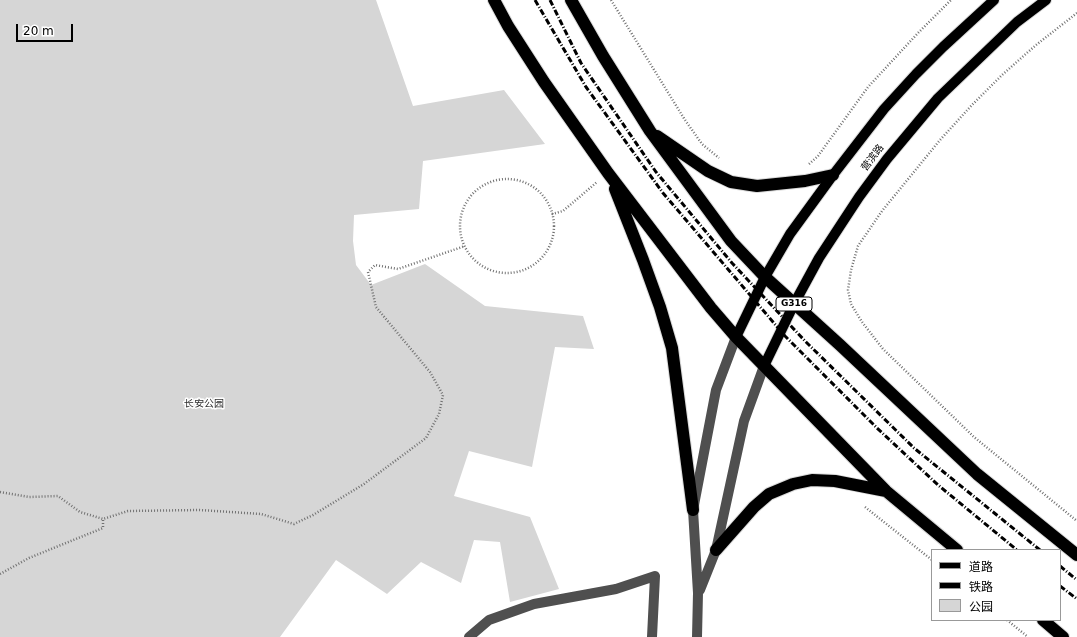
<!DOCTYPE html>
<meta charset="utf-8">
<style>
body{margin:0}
#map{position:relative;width:1077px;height:637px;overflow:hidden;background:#fff;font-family:"DejaVu Sans","Noto Sans SC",sans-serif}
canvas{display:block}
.legend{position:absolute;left:931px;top:549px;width:130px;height:72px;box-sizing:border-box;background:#fff;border:1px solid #999;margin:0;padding:5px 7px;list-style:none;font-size:12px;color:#000}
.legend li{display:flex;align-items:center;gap:8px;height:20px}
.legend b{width:20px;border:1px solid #999}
.scale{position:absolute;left:16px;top:24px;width:57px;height:18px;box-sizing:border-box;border:2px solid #000;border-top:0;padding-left:5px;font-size:12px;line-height:14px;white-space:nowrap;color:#000;-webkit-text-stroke:3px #fff;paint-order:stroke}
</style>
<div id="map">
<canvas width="1077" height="637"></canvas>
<ul class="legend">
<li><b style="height:5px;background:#000"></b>道路</li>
<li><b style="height:5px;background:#000"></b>铁路</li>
<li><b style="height:11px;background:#d6d6d6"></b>公园</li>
</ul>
<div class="scale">20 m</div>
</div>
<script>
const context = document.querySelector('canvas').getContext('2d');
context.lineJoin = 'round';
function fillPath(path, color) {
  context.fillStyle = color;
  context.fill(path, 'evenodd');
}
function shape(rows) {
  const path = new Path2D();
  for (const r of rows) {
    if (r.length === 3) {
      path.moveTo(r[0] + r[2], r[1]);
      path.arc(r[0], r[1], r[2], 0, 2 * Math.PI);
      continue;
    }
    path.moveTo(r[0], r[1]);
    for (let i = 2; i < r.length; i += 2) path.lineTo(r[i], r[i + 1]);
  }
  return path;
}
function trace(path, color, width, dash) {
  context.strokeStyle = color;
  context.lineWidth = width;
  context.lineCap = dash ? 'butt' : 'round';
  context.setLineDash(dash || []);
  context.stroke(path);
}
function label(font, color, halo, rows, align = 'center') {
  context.font = font + ' "DejaVu Sans","Noto Sans SC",sans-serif';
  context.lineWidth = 3;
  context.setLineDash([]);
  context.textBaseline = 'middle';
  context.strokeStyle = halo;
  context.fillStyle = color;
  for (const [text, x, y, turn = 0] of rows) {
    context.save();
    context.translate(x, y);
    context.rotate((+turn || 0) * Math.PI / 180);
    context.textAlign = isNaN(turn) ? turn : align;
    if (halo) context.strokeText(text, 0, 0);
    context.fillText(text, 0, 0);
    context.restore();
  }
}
fillPath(shape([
 [0,0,376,0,413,106,504,90,545,144,423,161,419,209,354,215,353,241,356,265,371,285,425,264,485,306,583,316,594,349,555,347,532,467,469,451,454,496,530,517,559,589,510,602,500,542,474,540,461,583,421,562,387,594,336,560,280,637,0,637]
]), '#d6d6d6');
const major = shape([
 [736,337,765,277,790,234,833,175,884,109,916,74,943,47,994,0],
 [764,366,794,304,819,258,859,197,887,159,938,98,1017,22,1046,0]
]);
const highway = shape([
 [494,0,508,26,544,82,608,173,711,308,736,337,886,491,957,550],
 [571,0,603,56,650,131,731,241,765,277,840,345,977,474,1077,555],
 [657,136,708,171,731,182,757,186,805,181,833,175],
 [615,189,643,260,660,307,672,348,693,510],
 [716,550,754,507,769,494,793,484,812,480,835,481,886,491],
 [1043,620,1063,637]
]);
trace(major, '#dbdbdb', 12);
trace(highway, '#dbdbdb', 14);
trace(shape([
 [611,0,685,120,702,144,719,158],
 [1077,13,1036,45,1002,75,971,106,940,140,882,211,858,246,851,270,848,290,851,304,862,322,883,349,974,437,1077,521],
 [809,164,818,156,868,87,918,33,951,0],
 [507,226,47],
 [552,214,563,211,597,182],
 [0,492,29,497,58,496,80,512,103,519,128,511,200,510,261,514,294,524,313,515,364,484,426,438,439,414,443,395,430,372,376,307,368,272,375,265,398,269,465,246],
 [865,507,932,560],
 [0,574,29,558,103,528,103,519],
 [1007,620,1028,637]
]), '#717171', 2.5, [1, 2]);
trace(shape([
 [700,590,716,550,744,421,764,366],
 [469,637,489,620,534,604,616,589,655,576,652,637],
 [697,637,698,593,693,510,716,390,736,337]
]), '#4f4f4f', 10);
trace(major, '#000', 10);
trace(highway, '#000', 12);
trace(shape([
 [535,0,586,87,663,193,785,336,877,428,938,485,1017,550],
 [550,0,581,63,656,172,732,263,805,341,914,448,1040,550],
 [1060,566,1077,580],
 [1060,586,1077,599]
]), '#000', 3, [6, 2, 1, 2]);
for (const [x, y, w] of [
 [794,304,36]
]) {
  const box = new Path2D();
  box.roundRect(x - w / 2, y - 7, w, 14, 3);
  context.fillStyle = '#fff';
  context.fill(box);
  trace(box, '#000', 1);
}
label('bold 9px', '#000', null, [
 ["G316",794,304]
]);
label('10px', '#000', '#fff', [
 ["营滨路",873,158,-53]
]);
label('10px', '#2d2d2d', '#fff', [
 ["长安公园",204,404]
]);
</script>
